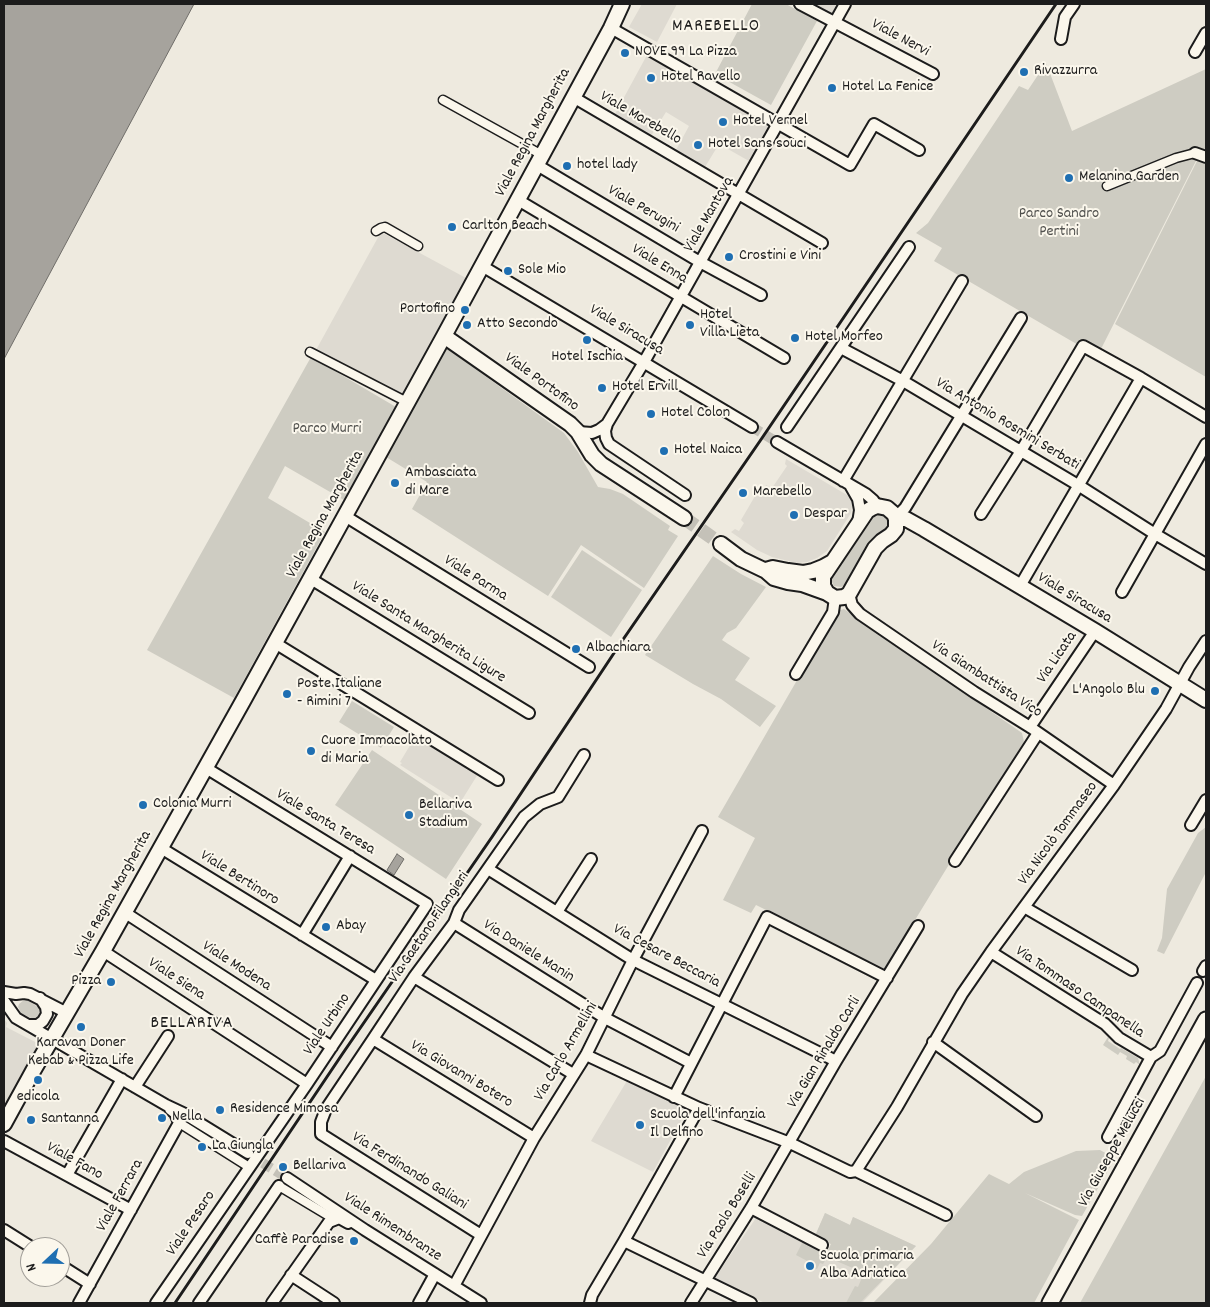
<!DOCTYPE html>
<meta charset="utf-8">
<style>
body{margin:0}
#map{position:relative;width:1210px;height:1307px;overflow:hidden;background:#eeeadf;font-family:Dekko,sans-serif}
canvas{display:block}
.frame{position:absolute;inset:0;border:5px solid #1c1c1c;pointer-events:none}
.north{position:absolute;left:20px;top:1237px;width:50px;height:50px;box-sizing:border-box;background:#fbf7ec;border:1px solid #a29f99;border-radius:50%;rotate:249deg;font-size:14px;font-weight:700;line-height:20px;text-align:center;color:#1c1c1c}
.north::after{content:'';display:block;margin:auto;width:18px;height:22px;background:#1f6fb2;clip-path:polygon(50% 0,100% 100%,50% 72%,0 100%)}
</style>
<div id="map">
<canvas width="1210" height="1307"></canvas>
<div class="frame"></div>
<div class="north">N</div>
</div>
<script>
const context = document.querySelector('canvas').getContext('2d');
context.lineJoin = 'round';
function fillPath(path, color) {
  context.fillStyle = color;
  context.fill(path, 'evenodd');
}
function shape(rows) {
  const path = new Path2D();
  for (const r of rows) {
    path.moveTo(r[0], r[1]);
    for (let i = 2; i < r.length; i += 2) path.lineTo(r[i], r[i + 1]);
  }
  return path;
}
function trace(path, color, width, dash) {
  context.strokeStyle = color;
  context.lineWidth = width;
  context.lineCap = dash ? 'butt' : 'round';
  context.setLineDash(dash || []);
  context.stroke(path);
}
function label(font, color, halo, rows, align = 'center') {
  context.font = font + ' Dekko,sans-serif';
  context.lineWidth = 4;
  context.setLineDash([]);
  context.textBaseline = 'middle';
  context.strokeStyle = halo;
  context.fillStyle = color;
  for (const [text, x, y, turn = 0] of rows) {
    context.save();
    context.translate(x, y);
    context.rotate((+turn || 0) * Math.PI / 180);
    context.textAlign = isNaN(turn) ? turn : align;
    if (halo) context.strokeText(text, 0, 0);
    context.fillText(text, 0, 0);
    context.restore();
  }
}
fillPath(shape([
 [642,4,677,4,657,42,629,27],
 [810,4,839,4,833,17],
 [647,55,769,127,749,161,719,144,705,167,676,150,689,126,666,112,651,136,615,114],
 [381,232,466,278,405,397,316,350],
 [786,459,847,495,851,500,852,506,851,513,827,551,817,558,807,562,797,563,772,557,757,550,731,532,735,529,739,531,744,523,741,520,758,491,763,491,766,485,772,488,787,466,785,464],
 [418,737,478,774,460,803,400,765,402,763,400,762,412,742,414,743],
 [4,1019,7,1023,6,1027,41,1045,4,1112],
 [628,1079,688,1108,653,1172,591,1141],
 [825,1213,850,1225,853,1217,916,1246,862,1303,765,1303,714,1279,756,1218,827,1253,831,1244,815,1236]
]), '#dedad1');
fillPath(shape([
 [752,4,786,4,817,21,771,105,715,74],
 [1046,63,1072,131,1206,69,1206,155,1200,153,1101,349,1084,339,1080,346,934,261,942,248,916,233,928,223,1019,86,1028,90],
 [1198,159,1206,163,1206,377,1115,324],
 [445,347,564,433,578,452,598,487,610,489,623,494,670,526,668,530,678,536,644,588,581,545,548,596,412,509,427,482,386,457],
 [311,357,396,407,344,500,285,466,268,498,325,532,234,698,147,650],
 [879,515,884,516,888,520,888,526,886,529,871,541,845,585,841,587,834,586,832,582,832,577,870,523,874,517],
 [582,550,642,590,611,637,551,597],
 [713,556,741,574,766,587,736,628,727,633,722,640,750,658,735,680,776,706,760,727,721,699,693,684,645,655],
 [844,609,1022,733,1024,742,885,969,756,905,751,913,723,900,755,838,718,817,837,611],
 [352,701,394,727,381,748,339,722],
 [372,750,482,824,446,879,335,805],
 [1206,827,1206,872,1164,954,1157,951,1162,938,1167,889,1198,833],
 [24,1000,27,1000,41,1009,42,1013,39,1019,33,1019,21,1013,18,1007,19,1004],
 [1108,1037,1109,1038,1108,1041,1120,1049,1121,1048,1138,1058,1140,1065,1136,1062,1134,1064,1126,1059,1127,1056,1120,1052,1118,1055,1103,1045],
 [1206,1076,1206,1303,1080,1303],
 [1100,1150,1109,1155,1113,1162,1082,1216,1075,1215,1025,1193,1079,1220,1034,1303,873,1303,931,1244,989,1174,1009,1184,1024,1172,1076,1151],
 [825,1213,850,1225,853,1217,916,1246,860,1303,846,1303,855,1286,858,1287,863,1275,854,1271,855,1269,827,1257,823,1264,820,1263,817,1269,810,1266,811,1263,796,1255,803,1241,827,1253,831,1244,815,1236]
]), '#ceccc2');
const water = shape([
 [4,4,194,4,4,359,4,4],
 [397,854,404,859,394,875,387,870,397,854]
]);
fillPath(water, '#a6a39d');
trace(water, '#6f6d69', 1);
trace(shape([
 [752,427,777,442],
 [250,1155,287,1178]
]), '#c4c1b8', 10, [10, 5]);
trace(shape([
 [684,518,721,544]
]), '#c4c1b8', 14, [14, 7]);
const pedestrian = shape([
 [443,100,542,155],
 [1107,186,1176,158,1195,153],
 [376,231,381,228,385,227,418,246],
 [310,352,407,402],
 [181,1124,249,1167],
 [279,1186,334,1219]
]);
const minor = shape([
 [800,4,933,74],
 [611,28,850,165,874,124,919,150],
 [1061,39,1065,17,1074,4],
 [1195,52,1206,33],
 [573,97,822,243],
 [1195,153,1206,157],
 [537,165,700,262,761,295],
 [518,200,784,358],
 [482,266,752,427],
 [841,348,903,381,1078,485,1155,534,1206,564],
 [607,424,605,431,606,438,609,444,685,495],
 [787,427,909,247],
 [578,432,592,433,599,430,607,424,644,362,845,4],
 [777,442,866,494,873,500,877,506],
 [843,481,962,281],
 [850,485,858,499,860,510,858,523],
 [981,514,1021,451,1083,346,1141,378,1206,417],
 [345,516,589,667],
 [896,517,905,508,1021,318],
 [311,579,529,713],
 [1020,586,1141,378],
 [1122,592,1206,444],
 [849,594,852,605,860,614,974,692,1030,727,1114,785],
 [275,643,498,780],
 [796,674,833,612,835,598],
 [1030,727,1095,631],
 [1191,825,1206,800],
 [161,848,376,980],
 [955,861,1038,733],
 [488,869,633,960,836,1061],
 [1024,907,1132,970],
 [124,912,332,1047],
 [557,912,591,859],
 [454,923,605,1018,691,1063],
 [302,935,350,856],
 [103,951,307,1084],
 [991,952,1105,1024,1119,1038,1151,1057],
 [1203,971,1206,966],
 [414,977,573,1074],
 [4,992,16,994,24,993,30,994,67,1013],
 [4,1001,16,1018,166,1105,183,1113,248,1153],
 [29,1025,38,1025,43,1021,47,1014,46,1007,40,998],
 [373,1039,534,1138],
 [933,1042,1036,1116],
 [586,1055,699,1108,790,1143,850,1172,856,1171,946,1215],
 [135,1087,168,1036],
 [674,1097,767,917,887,978],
 [1108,1137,1151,1057,1160,1051,1197,983],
 [4,1141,131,1210],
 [856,1171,897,1107,962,994,991,952,1114,785,1166,709,1189,667,1206,641],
 [67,1175,122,1079],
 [287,1178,365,1230,481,1303],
 [751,1208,822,1245],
 [4,1230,31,1247],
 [481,1235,321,1134,321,1122,326,1109,373,1039,414,977,454,923,459,910,524,817,540,804,558,797,584,755],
 [624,1241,751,1303],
 [60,1265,90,1284],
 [291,1275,334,1303],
 [454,1286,534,1138,586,1055,633,960,702,831],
 [79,1303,179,1123,175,1113,170,1109],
 [156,1303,307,1084,427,904,206,768],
 [199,1303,279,1186],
 [272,1303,329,1222,339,1218,348,1223],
 [419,1303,435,1274],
 [590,1303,592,1295,624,1241,699,1108],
 [691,1303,751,1208,836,1061,918,926]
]);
const tertiary = shape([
 [444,336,570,424,578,432,592,455,601,464,684,518],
 [877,506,887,508,894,514,896,519,896,529,891,535,882,541,875,548,849,594,844,597,835,598,827,593,823,586,823,576,826,572,867,511,872,508,877,506],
 [896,519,906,519,924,529,1095,631,1206,700],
 [721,544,741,559,766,571,774,578,788,582,802,584,827,593],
 [766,570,773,568,788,571,803,573,813,571,823,567,832,562],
 [4,1124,33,1071,103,951,243,701,444,336,611,28,622,4]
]);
const secondary = shape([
 [1050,1303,1206,1020]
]);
trace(pedestrian, '#1c1c1c', 11);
trace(minor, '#1c1c1c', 14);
trace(tertiary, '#1c1c1c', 18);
trace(secondary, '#1c1c1c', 19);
trace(pedestrian, '#fbf7ec', 8);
trace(minor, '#fbf7ec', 10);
trace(tertiary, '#fbf7ec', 14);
trace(secondary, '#fbf7ec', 15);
trace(shape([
 [175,1303,343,1053,492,837,622,641,760,441,1056,4]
]), '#1c1c1c', 3);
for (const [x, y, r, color] of [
 [625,53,5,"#1f6fb2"],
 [1024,72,5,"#1f6fb2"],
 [651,78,5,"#1f6fb2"],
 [832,88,5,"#1f6fb2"],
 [723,122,5,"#1f6fb2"],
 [698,145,5,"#1f6fb2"],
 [567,166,5,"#1f6fb2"],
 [1069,178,5,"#1f6fb2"],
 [452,227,5,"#1f6fb2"],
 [729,257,5,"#1f6fb2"],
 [508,271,5,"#1f6fb2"],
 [465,310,5,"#1f6fb2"],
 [467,325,5,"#1f6fb2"],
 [690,325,5,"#1f6fb2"],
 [795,338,5,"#1f6fb2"],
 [587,340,5,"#1f6fb2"],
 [602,388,5,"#1f6fb2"],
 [651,414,5,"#1f6fb2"],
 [664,451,5,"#1f6fb2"],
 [395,483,5,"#1f6fb2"],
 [743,493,5,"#1f6fb2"],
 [794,515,5,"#1f6fb2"],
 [576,649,5,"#1f6fb2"],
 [1155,691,5,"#1f6fb2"],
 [287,694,5,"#1f6fb2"],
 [311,751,5,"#1f6fb2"],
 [143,805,5,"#1f6fb2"],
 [409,815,5,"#1f6fb2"],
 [326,927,5,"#1f6fb2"],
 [111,982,5,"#1f6fb2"],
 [81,1027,5,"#1f6fb2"],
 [38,1080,5,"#1f6fb2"],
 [220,1110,5,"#1f6fb2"],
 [162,1118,5,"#1f6fb2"],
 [31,1120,5,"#1f6fb2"],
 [640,1125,5,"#1f6fb2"],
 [202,1147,5,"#1f6fb2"],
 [283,1167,5,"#1f6fb2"],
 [354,1241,5,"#1f6fb2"],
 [810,1266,5,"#1f6fb2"]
]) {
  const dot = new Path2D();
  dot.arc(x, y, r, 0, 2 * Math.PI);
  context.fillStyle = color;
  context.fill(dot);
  trace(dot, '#fbf7ec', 2);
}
label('16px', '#1c1c1c', '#fbf7ec', [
 ["Viale Nervi",900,39,28],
 ["Viale Marebello",640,119,30],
 ["Viale Regina Margherita",534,133,-62],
 ["Viale Perugini",643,210,30],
 ["Viale Mantova",710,215,-60],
 ["Viale Enna",659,265,31],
 ["Viale Siracusa",626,331,31],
 ["Viale Portofino",541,383,36],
 ["Via Antonio Rosmini Serbati",1007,425,31],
 ["Viale Regina Margherita",326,515,-61],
 ["Viale Parma",475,579,32],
 ["Viale Siracusa",1074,599,31],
 ["Viale Santa Margherita Ligure",428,633,32],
 ["Via Licata",1058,658,-56],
 ["Via Giambattista Vico",986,680,33],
 ["Viale Santa Teresa",325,823,31],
 ["Via Nicolò Tommaseo",1059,834,-54],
 ["Viale Bertinoro",239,879,32],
 ["Viale Regina Margherita",114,895,-61],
 ["Via Gaetano Filangieri",430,928,-56],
 ["Via Daniele Manin",528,952,32],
 ["Via Cesare Beccaria",666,957,28],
 ["Viale Modena",236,967,33],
 ["Viale Siena",176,980,33],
 ["Via Tommaso Campanella",1079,993,34],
 ["Viale Urbino",328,1025,-56],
 ["Via Carlo Armellini",567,1052,-60],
 ["Via Gian Rinaldo Carli",825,1053,-59],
 ["Via Giovanni Botero",461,1075,31],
 ["Via Giuseppe Melucci",1113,1153,-61],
 ["Viale Fano",74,1162,29],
 ["Via Ferdinando Galiani",409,1172,32],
 ["Viale Ferrara",121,1196,-61],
 ["Via Paolo Boselli",728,1216,-58],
 ["Viale Pesaro",192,1224,-56],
 ["Viale Rimembranze",392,1228,33]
]);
label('16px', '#1c1c1c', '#fbf7ec', [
 ["NOVE 99 La Pizza",635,53],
 ["Rivazzurra",1034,72],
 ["Hotel Ravello",661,78],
 ["Hotel La Fenice",842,88],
 ["Hotel Vernel",733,122],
 ["Hotel Sans souci",708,145],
 ["hotel lady",577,166],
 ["Melanina Garden",1079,178],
 ["Carlton Beach",462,227],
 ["Crostini e Vini",739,257],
 ["Sole Mio",518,271],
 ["Portofino",455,310,"right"],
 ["Hotel",700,316],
 ["Villa Lieta",700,334],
 ["Atto Secondo",477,325],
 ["Hotel Morfeo",805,338],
 ["Hotel Ischia",587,358,"center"],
 ["Hotel Ervill",612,388],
 ["Hotel Colon",661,414],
 ["Hotel Naica",674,451],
 ["Ambasciata",405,474],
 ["di Mare",405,492],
 ["Marebello",753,493],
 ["Despar",804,515],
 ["Albachiara",586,649],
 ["Poste Italiane",297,685],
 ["- Rimini 7",297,703],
 ["L'Angolo Blu",1145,691,"right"],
 ["Cuore Immacolato",321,742],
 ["di Maria",321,760],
 ["Colonia Murri",153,805],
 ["Bellariva",419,806],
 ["Stadium",419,824],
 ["Abay",336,927],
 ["Pizza",101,982,"right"],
 ["Karavan Doner",81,1044,"center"],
 ["Kebab & Pizza Life",81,1062,"center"],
 ["edicola",38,1098,"center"],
 ["Residence Mimosa",230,1110],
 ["Scuola dell'infanzia",650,1116],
 ["Il Delfino",650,1134],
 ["Nella",172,1118],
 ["Santanna",41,1120],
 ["La Giungla",212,1147],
 ["Bellariva",293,1167],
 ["Caffè Paradise",344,1241,"right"],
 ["Scuola primaria",820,1257],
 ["Alba Adriatica",820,1275]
], 'left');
label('16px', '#51514e', '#fbf7ec', [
 ["Parco Sandro",1059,215],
 ["Pertini",1059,233],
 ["Parco Murri",327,430]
]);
context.letterSpacing = '1px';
label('18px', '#1c1c1c', '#fbf7ec', [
 ["MAREBELLO",716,28],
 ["BELLARIVA",192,1025]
]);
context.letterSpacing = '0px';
</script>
